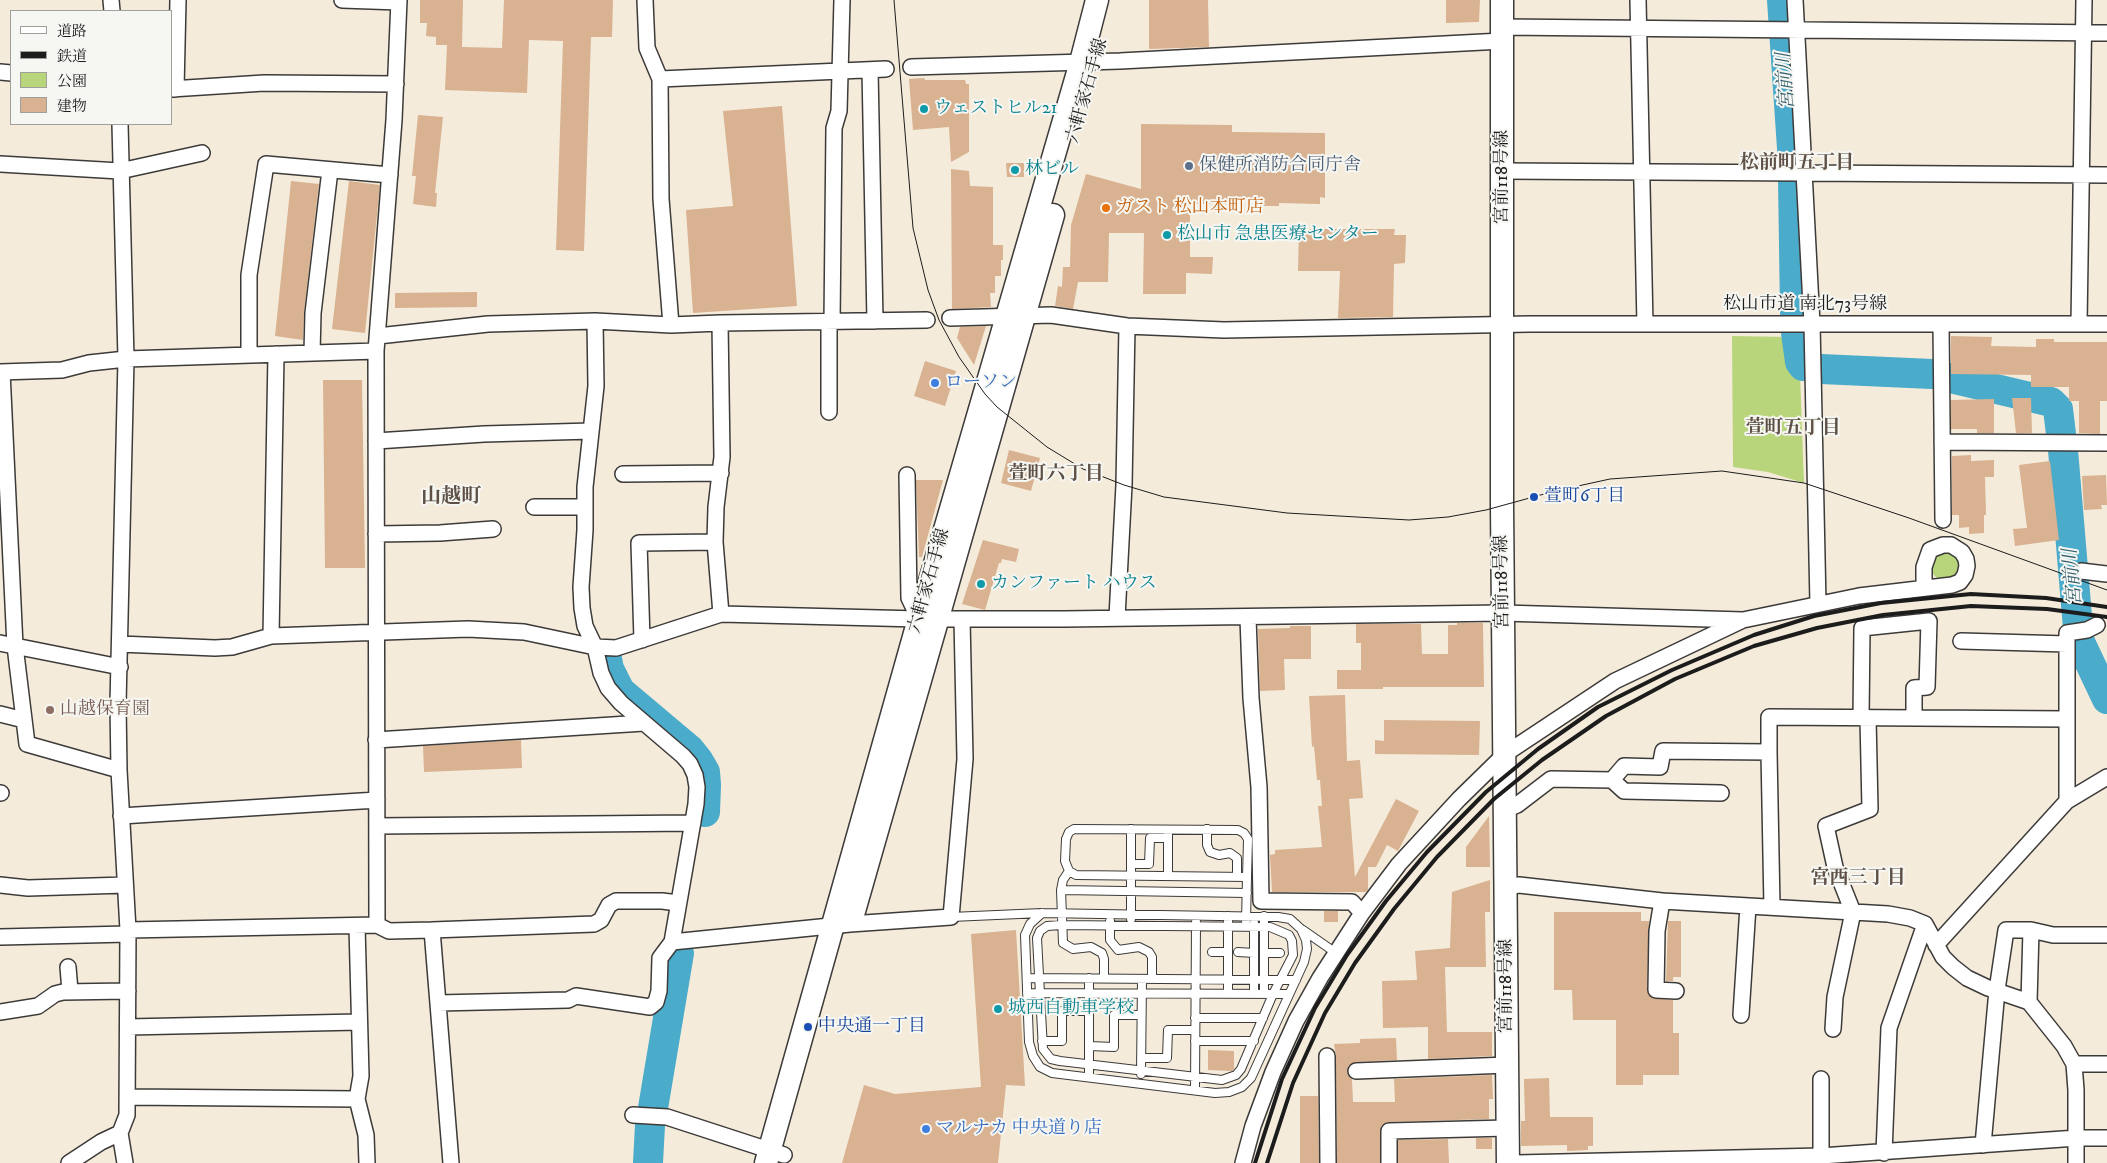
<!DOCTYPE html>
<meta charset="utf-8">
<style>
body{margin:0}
#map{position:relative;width:2107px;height:1163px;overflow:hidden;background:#f5ebdb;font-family:"IM FELL DW Pica","Noto Serif JP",serif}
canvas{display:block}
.legend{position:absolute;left:10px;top:10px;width:162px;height:115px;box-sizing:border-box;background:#f6f6f2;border:1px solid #9f9f9c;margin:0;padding:6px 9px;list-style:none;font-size:15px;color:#1c1c1c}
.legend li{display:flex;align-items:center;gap:10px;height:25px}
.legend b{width:25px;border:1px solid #9f9f9c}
</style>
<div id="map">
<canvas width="2107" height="1163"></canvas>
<ul class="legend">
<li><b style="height:6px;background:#fff"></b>道路</li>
<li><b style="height:6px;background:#1c1c1c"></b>鉄道</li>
<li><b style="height:14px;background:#b8d57b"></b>公園</li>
<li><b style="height:14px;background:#d8b291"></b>建物</li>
</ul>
</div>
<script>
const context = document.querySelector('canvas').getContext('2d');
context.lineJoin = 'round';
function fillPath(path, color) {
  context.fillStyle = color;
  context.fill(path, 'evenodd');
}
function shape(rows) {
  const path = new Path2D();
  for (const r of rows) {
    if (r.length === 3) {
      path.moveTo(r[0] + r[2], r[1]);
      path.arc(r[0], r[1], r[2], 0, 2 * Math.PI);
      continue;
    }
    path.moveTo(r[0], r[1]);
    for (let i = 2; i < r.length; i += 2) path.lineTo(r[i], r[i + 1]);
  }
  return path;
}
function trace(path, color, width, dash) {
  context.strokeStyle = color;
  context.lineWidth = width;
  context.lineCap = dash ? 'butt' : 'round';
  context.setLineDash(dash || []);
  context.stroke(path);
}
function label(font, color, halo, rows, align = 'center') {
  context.font = font + ' "IM FELL DW Pica","Noto Serif JP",serif';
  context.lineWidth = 4;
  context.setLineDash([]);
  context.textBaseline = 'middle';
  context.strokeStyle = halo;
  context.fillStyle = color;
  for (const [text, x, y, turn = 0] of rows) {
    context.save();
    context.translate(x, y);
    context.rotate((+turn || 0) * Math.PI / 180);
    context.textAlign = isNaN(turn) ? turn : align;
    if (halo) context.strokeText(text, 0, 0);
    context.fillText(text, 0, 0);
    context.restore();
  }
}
fillPath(shape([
 [1732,336,1789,337,1800,374,1804,483,1768,472,1733,467],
 [1946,566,15]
]), '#b8d57b');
trace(shape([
 [1782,0,1793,163],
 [1793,180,1795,312],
 [1796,333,1800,362,1803,366],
 [1821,369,1932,374],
 [1950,378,2051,402,2058,409,2061,434],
 [2063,450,2079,640,2107,699],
 [607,659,609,669,620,691,690,750,698,760,705,772,706,785,705,812],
 [653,1108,679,953],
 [648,1163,650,1125]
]), '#4aabca', 30);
fillPath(shape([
 [420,0,463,0,462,47,502,48,504,0,613,0,612,37,591,37,584,251,556,250,563,41,529,40,527,93,445,90,447,45,436,45,436,37,426,36,427,23,420,23],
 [1149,0,1208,0,1209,47,1149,49],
 [1446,0,1480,0,1479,22,1446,23],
 [924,78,925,80,965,80,966,84,969,84,969,152,951,162,949,127,913,130,909,79],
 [782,106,797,306,693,313,686,210,733,206,723,111],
 [418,115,443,117,435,193,437,193,436,207,413,204,416,176,412,176],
 [1141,124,1232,125,1232,132,1325,133,1325,198,1320,197,1320,204,1279,203,1279,206,1259,206,1259,198,1232,198,1232,204,1190,204,1190,257,1213,257,1212,274,1186,273,1186,294,1143,294,1144,233,1109,233,1108,282,1078,282,1073,309,1055,306,1058,286,1062,287,1063,267,1070,267,1071,225,1086,174,1141,189],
 [1006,163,1024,163,1024,177,1007,177],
 [951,169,969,171,970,186,993,187,993,245,1003,245,1003,260,1001,260,1001,276,995,276,995,293,990,293,991,307,952,309],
 [291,181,319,184,304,312,303,340,275,336],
 [349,181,380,185,365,333,332,329],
 [1299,229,1395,229,1394,235,1406,235,1405,263,1394,264,1393,317,1338,318,1340,271,1298,271],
 [477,292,477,307,395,308,395,293],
 [986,326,974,365,957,338,960,327],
 [1951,336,1992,337,1991,346,2036,347,2036,339,2054,339,2054,342,2107,342,2107,401,2100,401,2100,434,2079,433,2079,401,2069,401,2069,387,2031,387,2031,375,1951,374],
 [925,361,956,371,945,406,914,396],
 [323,380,362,380,365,568,325,568],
 [2012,398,2031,398,2032,433,2016,433],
 [1994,399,1994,433,1977,433,1977,429,1951,429,1951,400],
 [1009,450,1040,458,1031,491,1001,483],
 [1971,455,1971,461,1994,460,1994,477,1985,477,1986,515,1984,515,1984,533,1969,534,1969,527,1959,528,1959,515,1952,515,1952,456],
 [2050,461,2059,540,2015,546,2013,529,2027,528,2019,465],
 [2106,475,2107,505,2101,505,2102,509,2084,510,2082,476],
 [916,480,943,480,922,557,919,557],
 [983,540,1019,549,1016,562,1002,559,1001,563,999,563,985,610,962,604],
 [1457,623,1483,623,1484,687,1383,687,1383,689,1337,689,1337,670,1361,670,1361,643,1356,643,1356,624,1421,624,1422,654,1448,654,1448,625,1457,625],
 [1290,626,1311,626,1311,659,1284,659,1285,690,1260,691,1258,629,1290,628],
 [1345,695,1347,761,1360,760,1363,798,1349,799,1355,877,1396,799,1419,811,1398,851,1387,845,1376,867,1368,867,1368,890,1366,892,1272,892,1270,855,1275,854,1275,850,1322,847,1318,806,1322,806,1320,780,1317,780,1314,746,1312,747,1309,696],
 [1384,720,1480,721,1479,755,1375,754,1375,740,1384,741],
 [521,740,522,768,424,772,423,746],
 [1489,816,1490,867,1466,867,1466,847],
 [1490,880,1490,912,1485,912,1486,967,1445,967,1447,1032,1492,1032,1492,1056,1428,1059,1428,1027,1383,1028,1382,981,1417,980,1415,951,1450,948,1452,892],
 [1324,911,1338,911,1338,922,1324,922],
 [1554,912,1641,912,1641,921,1649,921,1647,990,1651,998,1673,1000,1673,1033,1679,1033,1679,1075,1643,1075,1643,1085,1616,1085,1616,1020,1573,1020,1572,990,1554,990],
 [1668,921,1681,921,1681,977,1673,977,1673,981,1666,981],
 [1016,930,1025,1086,1006,1085,998,1163,842,1163,864,1085,895,1094,981,1087,971,934],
 [1396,1038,1397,1060,1356,1062,1348,1066,1347,1072,1352,1079,1353,1102,1395,1102,1394,1079,1492,1075,1493,1099,1489,1099,1489,1119,1388,1122,1381,1126,1380,1131,1380,1163,1337,1163,1336,1056,1334,1044,1360,1043,1360,1039],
 [1208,1050,1234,1051,1234,1069,1232,1071,1208,1070],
 [1549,1078,1550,1117,1593,1117,1593,1146,1588,1146,1588,1150,1567,1151,1567,1145,1521,1146,1521,1121,1525,1121,1524,1079],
 [1300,1096,1318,1096,1319,1163,1300,1163],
 [1476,1138,1492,1138,1492,1149,1476,1149],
 [1448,1139,1449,1163,1398,1163,1398,1140]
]), '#d8b291');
const lane = shape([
 [1207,829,1207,845,1210,852,1219,855,1230,853,1237,858,1237,877],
 [1131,864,1149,864,1150,838,1168,838],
 [1069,871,1063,880,1061,890,1063,943,1073,949,1091,947,1102,953,1104,959,1104,978],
 [1168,876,1168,833],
 [1061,890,1247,893],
 [951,917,1042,913,1278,917,1290,919,1301,929,1306,940,1307,949,1304,962,1251,1078,1242,1087,1229,1092,1215,1093,1052,1073,1040,1067,1033,1056,1029,1042,1025,935,1030,924,1042,913],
 [1131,919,1131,829],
 [1110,921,1110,940,1118,950,1139,947,1149,952,1152,957,1152,979],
 [1246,921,1247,877,1076,875,1069,871,1065,861,1066,839,1069,832,1074,829,1238,830,1244,833,1248,839,1247,877],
 [1061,925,1270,927,1289,935,1292,941,1293,955,1273,994,1241,1069,1236,1075,1222,1080,1060,1061,1051,1059,1043,1049,1037,938,1040,931,1047,926,1061,925],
 [1303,930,1336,953],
 [1212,952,1228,952],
 [1238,952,1254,953],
 [1264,953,1280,953],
 [1027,978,1296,980],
 [1027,993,1289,994],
 [1228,994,1228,916],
 [1254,994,1254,923],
 [1264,994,1264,916],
 [1195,1018,1263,1018],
 [1042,1041,1062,1041,1062,1011,1089,1011],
 [1195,1041,1254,1041],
 [1089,1046,1114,1047,1114,1015,1141,1015],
 [1141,1058,1167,1058,1168,1030,1195,1030],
 [1141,1074,1142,979],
 [1089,1077,1089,978],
 [1195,1090,1196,922]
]);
const street = shape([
 [111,0,112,11],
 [342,0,399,2],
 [645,0,647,48,660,79,661,199,671,325],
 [1638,0,1645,324],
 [1795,0,1812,324,1818,604],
 [1502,27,2107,33],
 [911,67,1120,61,1502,41],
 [870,70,875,321],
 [0,72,11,73],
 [660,79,886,69],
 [171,89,264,83,396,84],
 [176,89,178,0],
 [120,124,126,359,118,704,119,770,128,930,127,1115,120,1133,125,1163],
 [0,164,120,171,202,153],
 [1503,171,2107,175],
 [950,318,1051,315,1127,326,1224,330,1529,324,2107,324],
 [720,323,722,457,716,507,715,542,721,614],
 [829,323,829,412],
 [832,323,834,128,839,111,842,0],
 [1941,324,1943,520],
 [2079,324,2084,0],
 [378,336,488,324,595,321,671,325,720,323,927,320],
 [312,353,313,313,330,170],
 [249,355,249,275,266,164,390,175],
 [0,372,62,370,89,363,126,359,376,351],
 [2,372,15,646,27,744,119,770],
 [376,441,484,434,591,431],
 [1942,442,2107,443],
 [623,474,721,473],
 [907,475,909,598,919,619],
 [534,507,585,507],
 [376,534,440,533,493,529],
 [2081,571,2107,574],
 [1117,617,1124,485,1127,326],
 [1248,618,1251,698,1259,787,1261,901,1352,902,1362,913],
 [271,636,276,354],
 [642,640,639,543,715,542],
 [1961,641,2067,644],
 [0,643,120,667],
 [120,644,215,648,232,647,271,636,468,629,524,632,595,647,616,648,721,614,919,619,1064,619,1503,613,1743,620],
 [0,714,24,720],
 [1861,718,1862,628,1929,621,1927,687,1914,688,1914,718],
 [376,740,644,723],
 [1769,752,1772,907],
 [1612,780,1624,791,1721,793],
 [0,793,1,793],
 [2067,801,2067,633,2087,630,2097,625],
 [1505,810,1517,805,1551,779,1612,780,1624,766,1660,767,1663,751,1769,752,1769,717,2067,719],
 [121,816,377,800],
 [377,826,693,823],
 [0,885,28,888,125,885],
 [1506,887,1519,885,1662,901,1888,914,1910,918,1925,924,1943,957,1953,967,1967,978,1988,988,2029,1002,2064,1046,2074,1064,2076,1090,2076,1163],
 [1662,901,1657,931,1656,990,1676,991],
 [377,925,376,351,394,120,399,0],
 [357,926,361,1076,357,1099,366,1135,367,1163],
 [128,930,377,925,389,931,432,930,594,924,601,920,609,905,616,901,662,901,678,903],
 [432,930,451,1163],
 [0,937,128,934],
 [672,942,850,924,951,917,965,759,962,619],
 [1936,945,2067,801,2107,777],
 [68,967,70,991],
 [2029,1002,2031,930],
 [438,1003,568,1000,576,996,650,1007,656,1002,659,991,660,958,672,942,696,804,697,787,695,775,690,764,683,756,621,703,608,688,601,673,595,647,585,626,582,608,581,587,585,530,585,487,596,386,595,321],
 [0,1012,38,1006,55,994,63,992,128,991],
 [1741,1015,1748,906],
 [128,1027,358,1022],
 [1833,1029,1835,997,1853,912,1835,867,1826,826,1870,809,1868,718],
 [1327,1056,1328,1163],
 [2074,1064,2107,1064],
 [1356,1071,1507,1065],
 [128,1097,357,1099],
 [633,1115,667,1117,784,1155],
 [1983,1145,1997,990,2006,930,2031,930,2053,935,2107,935],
 [1884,1153,1889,1028,1925,924],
 [1821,1156,1821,1079],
 [69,1163,101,1142,120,1133],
 [1243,1163,1253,1126,1273,1072,1296,1021,1320,978,1362,913,1399,864,1459,799,1505,754,1615,681,1743,620,1859,596,1952,585,1960,582,1965,575,1967,566,1966,559,1962,552,1951,545,1943,545,1930,550,1924,567,1924,587],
 [1389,1163,1389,1131,1507,1128],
 [1517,1163,1821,1156,2077,1138,2107,1138]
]);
const secondary = shape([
 [1502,0,1502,506,1508,1163],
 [852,918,1053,215],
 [766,1163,919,619,1081,62,1097,0]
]);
trace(lane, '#3d3b39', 10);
trace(street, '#3d3b39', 18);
trace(secondary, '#3d3b39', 25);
trace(lane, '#fff', 8);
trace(street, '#fff', 15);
trace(secondary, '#fff', 22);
trace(shape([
 [894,0,913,228,928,290,939,320,959,357,985,394,997,407,1047,447,1083,469,1124,485,1164,497,1287,513,1409,520,1448,517,1486,510,1555,491,1610,479,1722,471,1804,483,1909,518,2107,590]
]), '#1c1c1c', 1);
trace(shape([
 [1255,1163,1282,1079,1315,1008,1347,955,1386,901,1427,852,1486,792,1538,749,1598,707,1672,670,1754,635,1814,616,1881,603,1971,594,2046,598,2107,607],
 [1267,1163,1293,1083,1325,1013,1355,963,1394,909,1437,857,1494,799,1542,760,1606,716,1675,679,1754,646,1817,628,1883,615,1971,606,2047,609,2107,617]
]), '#1c1c1c', 4);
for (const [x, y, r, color] of [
 [924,109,5,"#0f9aa8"],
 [1189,166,5,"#5c6f8a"],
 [1015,170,5,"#0f9aa8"],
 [1106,208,5,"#e8710a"],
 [1167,235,5,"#0f9aa8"],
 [935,383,5,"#3f7fe0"],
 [1534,497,5,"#1a4fb4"],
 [981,584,5,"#0f9aa8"],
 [50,710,5,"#8d6e63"],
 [998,1009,5,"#0f9aa8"],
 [808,1027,5,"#1a4fb4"],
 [926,1129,5,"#3f7fe0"]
]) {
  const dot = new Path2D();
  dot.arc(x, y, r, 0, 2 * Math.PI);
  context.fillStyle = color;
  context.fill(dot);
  trace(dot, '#f6f6f2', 2);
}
label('18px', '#1c1c1c', '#f6f6f2', [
 ["六軒家石手線",1088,91,-74],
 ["宮前118号線",1503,177,-90],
 ["松山市道 南北73号線",1805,305],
 ["六軒家石手線",930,581,-74],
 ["宮前118号線",1503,582,-91],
 ["宮前118号線",1507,986,-90]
]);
label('18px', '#0d838f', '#f6f6f2', [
 ["ウェストヒル21",934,109],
 ["林ビル",1025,170],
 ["松山市 急患医療センター",1177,235],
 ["カンファート ハウス",991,584],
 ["城西自動車学校",1008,1009]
], 'left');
label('18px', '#4e5e75', '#f6f6f2', [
 ["保健所消防合同庁舎",1199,166]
], 'left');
label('18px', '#c56008', '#f6f6f2', [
 ["ガスト 松山本町店",1116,208]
], 'left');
label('18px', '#366cbe', '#f6f6f2', [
 ["ローソン",945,383],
 ["マルナカ 中央道り店",936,1129]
], 'left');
label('18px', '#164399', '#f6f6f2', [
 ["萱町6丁目",1544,497],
 ["中央通一丁目",818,1027]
], 'left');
label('18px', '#785e54', '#f6f6f2', [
 ["山越保育園",60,710]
], 'left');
label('italic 19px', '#315c6a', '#f6f6f2', [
 ["宮前川",1787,81,-94],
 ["宮前川",2074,577,-95]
]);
label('bold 19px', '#5e5045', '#f6f6f2', [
 ["松前町五丁目",1797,164],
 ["萱町五丁目",1793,429],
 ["萱町六丁目",1056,475],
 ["宮西三丁目",1858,879]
]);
label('bold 20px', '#5e5045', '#f6f6f2', [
 ["山越町",451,498]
]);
</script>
